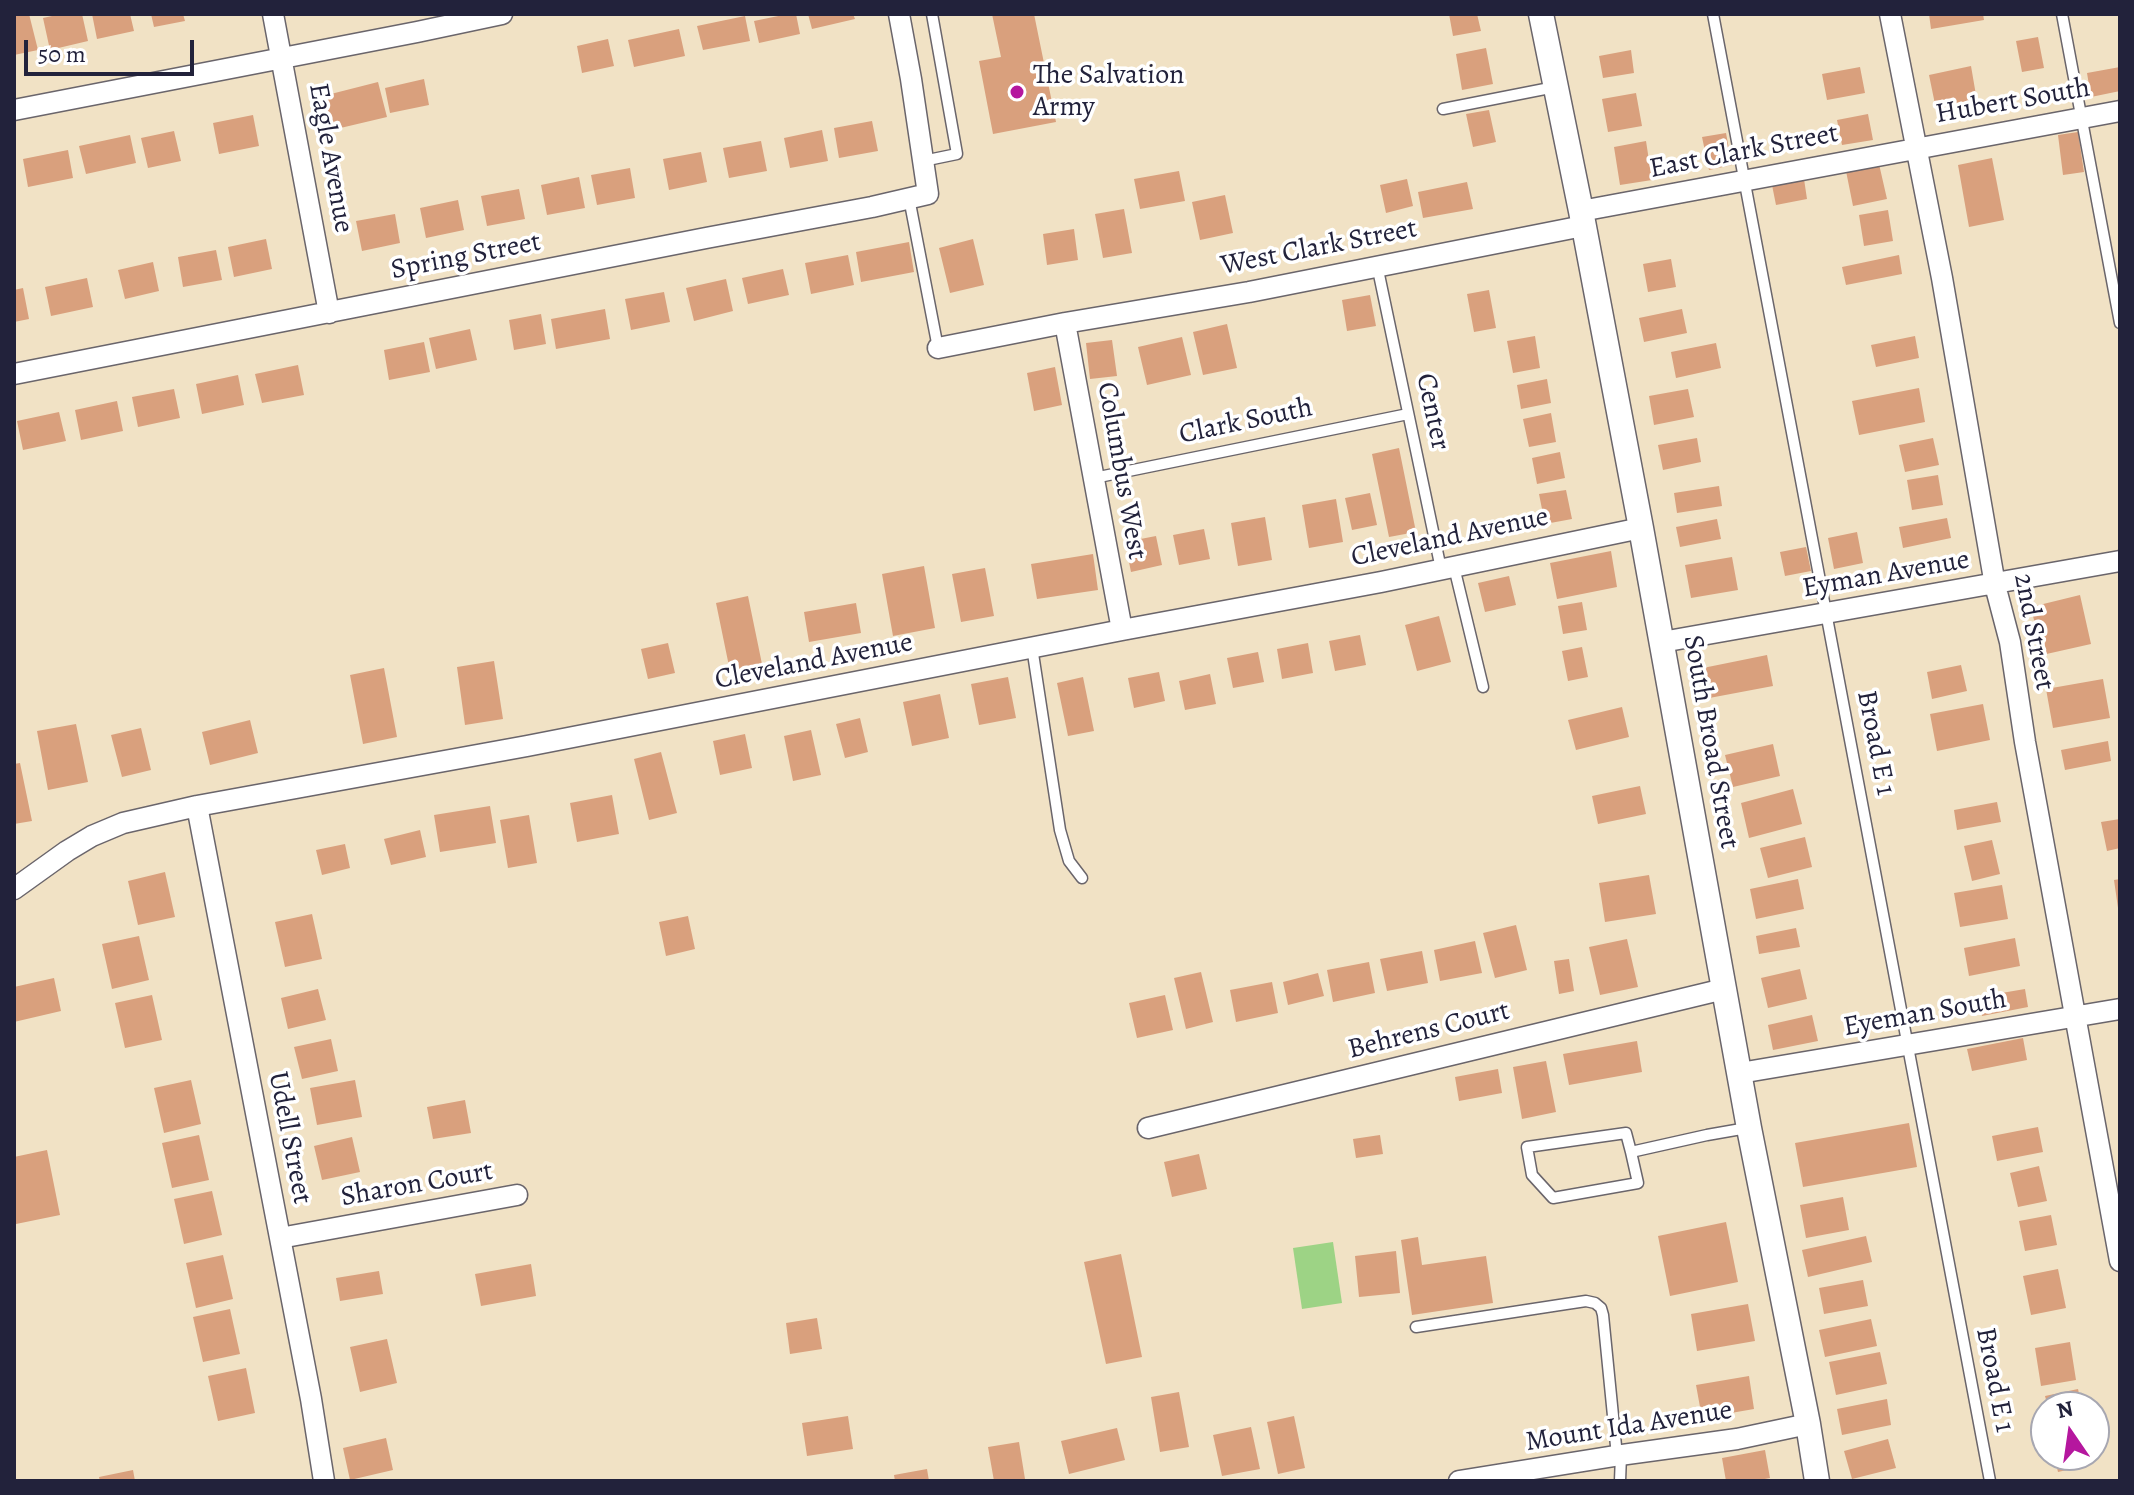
<!DOCTYPE html>
<style>
body{margin:0}
#map{position:relative;width:2134px;height:1495px;overflow:hidden;background:#f1e2c5;font-family:Alegreya,serif}
canvas{display:block}
.frame{position:absolute;inset:0;border:16px solid #22223b;pointer-events:none}
.north{position:absolute;left:2030px;top:1391px;width:80px;height:80px;box-sizing:border-box;background:#fff;border:2px solid #a7a7b1;border-radius:50%;rotate:347deg;font-size:22px;font-weight:700;line-height:32px;text-align:center;color:#22223b}
.north::after{content:'';display:block;margin:auto;width:28px;height:36px;background:#b5179e;clip-path:polygon(50% 0,100% 100%,50% 72%,0 100%)}
.scale{position:absolute;left:24px;top:40px;width:170px;height:36px;box-sizing:border-box;border:4px solid #22223b;border-top:0;padding-left:10px;font-size:24px;line-height:28px;white-space:nowrap;color:#22223b;-webkit-text-stroke:6px #fff;paint-order:stroke}
</style>
<div id="map">
<canvas width="2134" height="1495"></canvas>
<div class="frame"></div>
<div class="north">N</div>
<div class="scale">50 m</div>
</div>
<script>
const context = document.querySelector('canvas').getContext('2d');
context.lineJoin = 'round';
function fillPath(path, color) {
  context.fillStyle = color;
  context.fill(path, 'evenodd');
}
function shape(rows) {
  const path = new Path2D();
  for (const r of rows) {
    path.moveTo(r[0], r[1]);
    for (let i = 2; i < r.length; i += 2) path.lineTo(r[i], r[i + 1]);
  }
  return path;
}
function trace(path, color, width, dash) {
  context.strokeStyle = color;
  context.lineWidth = width;
  context.lineCap = dash ? 'butt' : 'round';
  context.setLineDash(dash || []);
  context.stroke(path);
}
function label(font, color, halo, rows, align = 'center') {
  context.font = font + ' Alegreya,serif';
  context.lineWidth = 7;
  context.setLineDash([]);
  context.textBaseline = 'middle';
  context.strokeStyle = halo;
  context.fillStyle = color;
  for (const [text, x, y, turn = 0] of rows) {
    context.save();
    context.translate(x, y);
    context.rotate((+turn || 0) * Math.PI / 180);
    context.textAlign = isNaN(turn) ? turn : align;
    if (halo) context.strokeText(text, 0, 0);
    context.fillText(text, 0, 0);
    context.restore();
  }
}
fillPath(shape([
 [1333,1242,1342,1303,1302,1309,1293,1248]
]), '#9dd385');
fillPath(shape([
 [14,14,29,14,38,50,14,55],
 [61,14,82,14,88,41,50,50,43,18],
 [92,14,130,14,134,31,97,39],
 [151,14,183,14,185,21,154,27],
 [788,14,796,14,800,34,759,43,754,21],
 [808,14,853,14,855,19,812,29],
 [992,14,1034,14,1056,122,993,134,979,61,1001,57],
 [1449,14,1477,14,1481,31,1453,36],
 [1929,14,1983,14,1984,20,1931,29],
 [745,16,750,41,703,50,697,26],
 [679,29,685,56,634,67,628,40],
 [2038,37,2044,68,2022,72,2016,41],
 [608,39,614,66,582,73,577,46],
 [1486,48,1493,84,1462,90,1456,54],
 [1631,50,1634,73,1603,78,1599,56],
 [1971,66,1977,101,1936,109,1929,75],
 [1860,67,1865,93,1827,100,1822,74],
 [2120,67,2120,91,2091,97,2087,73],
 [424,79,429,105,390,113,385,88],
 [378,82,387,117,332,130,323,96],
 [1636,93,1642,126,1608,132,1602,99],
 [1489,110,1496,142,1473,147,1466,114],
 [1868,114,1873,140,1842,145,1837,120],
 [253,115,259,146,219,154,213,123],
 [872,121,878,151,839,158,834,128],
 [822,130,828,161,790,168,784,138],
 [174,131,181,161,148,168,141,138],
 [2078,132,2084,172,2063,175,2058,135],
 [1726,133,1732,165,1709,170,1702,137],
 [130,135,136,163,86,174,79,146],
 [761,141,767,171,729,178,723,148],
 [1646,141,1652,180,1620,185,1614,147],
 [68,150,73,178,28,187,23,159],
 [701,152,707,182,669,190,663,159],
 [1992,158,2004,220,1969,227,1958,165],
 [1879,164,1887,199,1853,206,1846,171],
 [630,168,635,198,597,205,591,175],
 [1179,171,1185,201,1140,209,1134,179],
 [579,177,585,208,547,215,541,185],
 [1407,179,1413,206,1386,213,1380,185],
 [1804,179,1807,199,1776,205,1772,185],
 [1467,182,1473,209,1423,218,1418,192],
 [519,189,525,219,487,226,481,196],
 [1225,195,1233,233,1200,240,1192,202],
 [458,200,464,230,426,238,420,208],
 [1124,209,1132,253,1103,258,1095,214],
 [1888,210,1893,241,1864,246,1859,215],
 [395,214,400,243,362,251,356,221],
 [1074,229,1078,260,1047,265,1043,234],
 [266,239,272,269,234,277,228,247],
 [973,239,984,285,950,293,939,248],
 [909,242,914,272,861,282,856,252],
 [216,250,222,280,183,287,178,257],
 [848,255,854,285,811,294,805,263],
 [1899,255,1902,274,1846,285,1842,267],
 [1671,259,1676,287,1648,292,1643,264],
 [153,262,159,291,125,299,118,270],
 [783,269,789,295,748,304,742,278],
 [87,278,93,307,51,316,45,287],
 [726,279,733,311,694,321,686,288],
 [23,288,29,319,14,322,14,290],
 [1489,290,1496,328,1474,332,1467,294],
 [664,292,670,322,631,330,625,299],
 [1370,295,1376,326,1347,331,1342,300],
 [605,309,610,339,556,349,551,319],
 [1682,309,1687,333,1644,342,1639,318],
 [541,314,546,344,514,350,509,320],
 [1227,324,1237,368,1203,375,1193,332],
 [470,329,477,360,436,369,429,338],
 [1535,336,1540,368,1513,373,1507,341],
 [1915,336,1919,358,1876,367,1871,345],
 [1182,337,1191,375,1147,385,1138,347],
 [1112,340,1117,376,1090,379,1086,343],
 [424,342,430,372,389,380,384,350],
 [1716,343,1721,368,1676,378,1671,352],
 [298,365,304,395,262,403,255,374],
 [1055,367,1062,405,1034,411,1027,373],
 [238,375,244,405,202,414,196,384],
 [1547,379,1551,403,1521,409,1517,385],
 [1919,388,1925,422,1859,435,1852,401],
 [174,389,180,418,138,427,132,397],
 [1688,389,1694,417,1654,425,1649,396],
 [117,401,123,431,81,440,75,410],
 [59,412,66,441,23,450,17,421],
 [1551,413,1556,442,1529,447,1523,419],
 [1697,438,1701,462,1663,470,1658,445],
 [1933,438,1939,465,1905,472,1899,445],
 [1399,448,1416,532,1389,537,1372,454],
 [1560,452,1565,478,1537,484,1532,458],
 [1938,475,1943,505,1912,510,1907,480],
 [1719,486,1722,506,1677,513,1674,493],
 [1566,490,1572,519,1545,524,1539,494],
 [1370,493,1377,525,1352,530,1345,498],
 [1336,499,1343,542,1309,548,1302,505],
 [1265,517,1272,560,1238,566,1231,523],
 [1947,518,1951,538,1903,548,1899,527],
 [1717,519,1721,539,1680,547,1676,527],
 [1204,529,1210,559,1179,565,1173,535],
 [1857,532,1863,563,1834,569,1828,538],
 [1156,536,1162,565,1131,572,1125,542],
 [1806,547,1811,571,1785,576,1780,552],
 [1611,551,1617,587,1557,599,1550,563],
 [1093,554,1098,590,1037,599,1031,564],
 [1732,557,1738,590,1691,598,1685,565],
 [924,566,935,628,893,636,882,574],
 [985,568,994,616,961,622,952,574],
 [1509,576,1516,605,1485,612,1478,583],
 [2080,595,2091,644,2042,655,2031,607],
 [748,596,762,664,730,671,716,603],
 [1582,602,1587,630,1563,634,1558,606],
 [856,603,861,633,809,642,804,612],
 [1439,616,1451,662,1417,671,1405,625],
 [1360,635,1366,665,1335,671,1329,641],
 [668,643,675,673,648,679,641,649],
 [1308,643,1313,673,1282,679,1277,649],
 [1582,647,1588,677,1568,681,1562,651],
 [1258,652,1264,682,1233,688,1227,658],
 [1767,655,1773,686,1704,699,1698,669],
 [494,661,503,719,465,725,457,667],
 [1961,665,1967,691,1932,699,1927,672],
 [384,668,397,737,363,744,350,675],
 [1159,672,1165,701,1134,708,1128,678],
 [1210,674,1216,704,1185,710,1179,681],
 [1008,677,1016,718,979,725,971,684],
 [1083,677,1094,731,1068,736,1057,683],
 [2103,679,2110,718,2053,728,2046,689],
 [940,694,949,738,912,746,903,702],
 [1983,704,1990,740,1937,751,1930,714],
 [1622,707,1629,737,1576,750,1568,720],
 [860,718,868,752,845,758,836,724],
 [250,720,258,753,210,765,202,732],
 [76,724,88,782,48,790,37,731],
 [141,728,151,770,122,777,111,735],
 [811,730,821,775,793,781,784,736],
 [745,734,752,768,720,775,713,741],
 [2108,741,2111,761,2065,770,2061,750],
 [1773,744,1780,776,1733,787,1725,755],
 [661,752,677,813,649,820,634,759],
 [20,763,32,821,14,824,14,764],
 [1640,786,1646,814,1598,824,1592,796],
 [1793,789,1802,824,1749,838,1741,803],
 [612,795,619,834,577,842,570,803],
 [1997,802,2001,822,1957,830,1954,810],
 [490,806,496,843,440,852,434,815],
 [529,815,537,863,508,868,500,820],
 [2120,819,2120,848,2107,851,2101,822],
 [420,830,426,857,391,865,384,839],
 [1805,837,1812,867,1768,878,1760,848],
 [1992,840,2000,874,1972,881,1964,846],
 [345,844,350,868,322,875,316,850],
 [165,872,175,917,138,925,128,881],
 [1649,875,1656,914,1605,922,1599,883],
 [1798,879,1804,909,1756,919,1750,889],
 [2120,879,2120,908,2118,908,2114,880],
 [2002,885,2008,919,1960,927,1954,893],
 [312,914,322,959,285,967,275,922],
 [688,916,695,949,666,956,659,922],
 [1516,925,1527,970,1495,978,1483,933],
 [1796,928,1800,947,1759,954,1756,936],
 [139,936,149,980,112,989,102,944],
 [2015,938,2020,966,1969,976,1964,948],
 [1627,939,1638,987,1600,995,1589,947],
 [1475,941,1482,973,1440,981,1434,950],
 [1422,951,1428,983,1387,991,1380,959],
 [1569,959,1574,991,1559,994,1554,961],
 [1369,962,1375,993,1333,1002,1327,970],
 [1800,969,1807,999,1768,1008,1761,978],
 [1201,972,1213,1022,1186,1029,1174,978],
 [1318,973,1324,996,1288,1005,1283,982],
 [54,978,61,1011,14,1022,14,987],
 [1272,982,1278,1013,1236,1022,1230,990],
 [318,989,326,1020,288,1029,281,998],
 [2025,989,2028,1007,1982,1016,1978,997],
 [152,995,162,1040,125,1048,115,1003],
 [1165,995,1173,1030,1137,1038,1129,1003],
 [1812,1015,1818,1041,1773,1050,1768,1025],
 [2023,1038,2027,1060,1972,1071,1967,1049],
 [331,1039,338,1071,302,1079,294,1047],
 [1637,1041,1642,1072,1569,1085,1563,1054],
 [1546,1061,1556,1112,1522,1119,1513,1067],
 [1498,1069,1502,1093,1459,1101,1455,1077],
 [191,1080,201,1124,164,1133,154,1088],
 [355,1080,362,1117,317,1125,310,1088],
 [465,1100,471,1133,433,1139,427,1107],
 [1909,1123,1917,1167,1803,1187,1795,1143],
 [2038,1127,2043,1152,1997,1161,1992,1136],
 [199,1135,209,1180,172,1188,162,1143],
 [1380,1135,1383,1154,1356,1158,1353,1139],
 [352,1137,360,1172,322,1180,314,1146],
 [47,1150,60,1215,16,1224,14,1214,14,1157],
 [1199,1154,1207,1189,1172,1197,1164,1162],
 [2039,1166,2047,1201,2018,1207,2010,1173],
 [212,1191,222,1235,184,1244,174,1199],
 [1843,1197,1849,1230,1806,1238,1800,1205],
 [2051,1215,2057,1245,2025,1251,2019,1221],
 [1726,1222,1738,1282,1670,1296,1658,1236],
 [1866,1236,1872,1262,1808,1277,1802,1250],
 [1418,1237,1422,1265,1486,1256,1493,1303,1412,1315,1401,1240],
 [1396,1251,1400,1293,1359,1297,1355,1256],
 [1121,1254,1142,1357,1106,1364,1084,1262],
 [223,1255,233,1299,196,1308,186,1263],
 [531,1264,536,1296,481,1306,475,1274],
 [2058,1269,2066,1308,2031,1315,2023,1276],
 [379,1271,383,1294,340,1301,336,1278],
 [1863,1280,1868,1306,1824,1314,1819,1288],
 [1748,1304,1755,1341,1697,1351,1691,1314],
 [230,1309,240,1354,203,1362,193,1317],
 [817,1318,822,1349,790,1354,786,1323],
 [1871,1319,1877,1346,1825,1357,1819,1330],
 [387,1339,397,1383,360,1392,350,1347],
 [2070,1342,2076,1380,2041,1386,2035,1348],
 [1880,1352,1887,1384,1836,1395,1829,1362],
 [246,1368,255,1413,218,1421,208,1376],
 [1749,1376,1754,1409,1702,1418,1696,1385],
 [2078,1389,2082,1407,2048,1407,2045,1396],
 [1179,1392,1189,1447,1160,1452,1151,1397],
 [1887,1399,1891,1425,1842,1435,1837,1409],
 [848,1416,853,1449,807,1456,802,1423],
 [1294,1416,1305,1468,1278,1474,1267,1422],
 [1251,1427,1260,1469,1222,1476,1213,1435],
 [1117,1428,1125,1460,1069,1474,1061,1441],
 [386,1438,393,1470,350,1480,343,1448],
 [1888,1439,1896,1468,1852,1479,1844,1451],
 [1019,1442,1025,1479,994,1481,988,1447],
 [1765,1450,1770,1478,1754,1481,1726,1481,1722,1458],
 [2054,1455,2086,1455,2089,1465,2058,1472],
 [927,1469,929,1481,895,1481,894,1475],
 [133,1470,135,1481,100,1481,99,1477]
]), '#d9a07d');
const service = shape([
 [1713,14,1990,1481],
 [2062,14,2120,323],
 [1443,109,1555,87],
 [923,161,957,154,932,14],
 [909,198,938,348],
 [1377,265,1441,569],
 [1094,478,1408,414],
 [1454,567,1483,687],
 [1032,647,1060,830,1069,861,1082,878],
 [1631,1152,1626,1133,1527,1147,1532,1175,1553,1198,1638,1183,1631,1152,1707,1135,1747,1128],
 [1416,1327,1566,1304,1586,1301,1595,1303,1601,1308,1603,1315,1617,1456],
 [1620,1481,1621,1455]
]);
const minor = shape([
 [273,14,329,313],
 [1890,14,1942,278,1995,585,2010,642,2025,742,2120,1261],
 [14,110,417,32,502,14],
 [1581,211,2120,111],
 [1065,323,1122,630],
 [938,348,1065,323,1249,292,1583,226],
 [14,374,706,238,872,207,928,194,911,79,899,14],
 [1662,642,2120,561],
 [197,806,311,1399,324,1481],
 [14,889,67,851,92,836,123,823,197,806,527,746,1122,630,1381,582,1641,528],
 [1740,1073,2120,1009],
 [1148,1128,1724,989],
 [280,1238,517,1195],
 [1459,1481,1621,1455,1737,1439,1808,1424]
]);
const tertiary = shape([
 [1541,14,1581,211,1641,528,1749,1128,1808,1424,1817,1481]
]);
trace(service, '#6a656b', 13);
trace(minor, '#6a656b', 23);
trace(tertiary, '#6a656b', 27);
trace(service, '#fff', 10);
trace(minor, '#fff', 20);
trace(tertiary, '#fff', 24);
for (const [x, y, r, color] of [
 [1017,92,8,"#b5179e"]
]) {
  const dot = new Path2D();
  dot.arc(x, y, r, 0, 2 * Math.PI);
  context.fillStyle = color;
  context.fill(dot);
  trace(dot, '#fff', 3);
}
label('28px', '#22223b', '#fff', [
 ["The Salvation",1033,76],
 ["Army",1033,108]
], 'left');
label('28px', '#22223b', '#fff', [
 ["Hubert South",2013,102,-10],
 ["East Clark Street",1744,152,-11],
 ["Eagle Avenue",330,158,80],
 ["West Clark Street",1319,248,-11],
 ["Spring Street",466,257,-11],
 ["Center",1432,412,78],
 ["Clark South",1246,422,-12],
 ["Columbus West",1121,471,80],
 ["Cleveland Avenue",1450,538,-12],
 ["Eyman Avenue",1886,575,-10],
 ["2nd Street",2033,632,79],
 ["Cleveland Avenue",814,662,-11],
 ["South Broad Street",1710,742,80],
 ["Broad E 1",1875,743,79],
 ["Eyeman South",1925,1014,-10],
 ["Behrens Court",1429,1031,-14],
 ["Udell Street",289,1138,79],
 ["Sharon Court",417,1185,-10],
 ["Broad E 1",1994,1380,79],
 ["Mount Ida Avenue",1629,1427,-9]
]);
</script>
